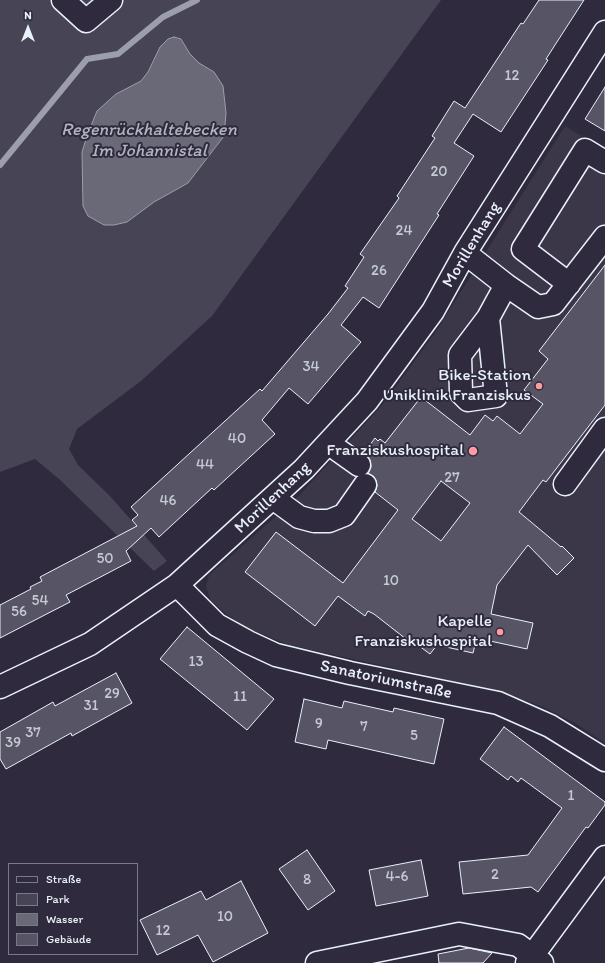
<!DOCTYPE html>
<meta charset="utf-8">
<style>
body{margin:0}
#map{position:relative;width:605px;height:963px;overflow:hidden;background:#2f2a3d;font-family:Itim,sans-serif}
canvas{display:block}
.legend{position:absolute;left:8px;top:863px;width:130px;height:92px;box-sizing:border-box;background:#2f2a3d;border:1px solid #797a88;margin:0;padding:5px 7px;list-style:none;font-size:12px;color:#e8f1f8}
.legend li{display:flex;align-items:center;gap:8px;height:20px}
.legend b{width:20px;border:1px solid #797a88}
.north{position:absolute;left:8px;top:8px;width:40px;height:40px;-webkit-text-stroke:3px #2f2a3d;paint-order:stroke;rotate:0deg;font-size:11px;font-weight:700;line-height:16px;text-align:center;color:#e8f1f8}
.north::after{content:'';display:block;margin:auto;width:14px;height:18px;background:#e8f1f8;clip-path:polygon(50% 0,100% 100%,50% 72%,0 100%)}
</style>
<div id="map">
<canvas width="605" height="963"></canvas>
<ul class="legend">
<li><b style="height:5px;background:#2f2a3d"></b>Straße</li>
<li><b style="height:11px;background:#464455"></b>Park</li>
<li><b style="height:11px;background:#696978"></b>Wasser</li>
<li><b style="height:11px;background:#575565"></b>Gebäude</li>
</ul>
<div class="north">N</div>
</div>
<script>
const context = document.querySelector('canvas').getContext('2d');
context.lineJoin = 'round';
function fillPath(path, color) {
  context.fillStyle = color;
  context.fill(path, 'evenodd');
}
function shape(rows) {
  const path = new Path2D();
  for (const r of rows) {
    path.moveTo(r[0], r[1]);
    for (let i = 2; i < r.length; i += 2) path.lineTo(r[i], r[i + 1]);
  }
  return path;
}
function trace(path, color, width, dash) {
  context.strokeStyle = color;
  context.lineWidth = width;
  context.lineCap = dash ? 'butt' : 'round';
  context.setLineDash(dash || []);
  context.stroke(path);
}
function label(font, color, halo, rows, align = 'center') {
  context.font = font + ' Itim,sans-serif';
  context.lineWidth = 4;
  context.setLineDash([]);
  context.textBaseline = 'middle';
  context.strokeStyle = halo;
  context.fillStyle = color;
  for (const [text, x, y, turn = 0] of rows) {
    context.save();
    context.translate(x, y);
    context.rotate((+turn || 0) * Math.PI / 180);
    context.textAlign = isNaN(turn) ? turn : align;
    if (halo) context.strokeText(text, 0, 0);
    context.fillText(text, 0, 0);
    context.restore();
  }
}
fillPath(shape([
 [565,126,605,150,605,743,575,723,543,707,513,696,471,685,289,645,240,625,211,601,206,587,209,575,297,498,383,404,435,333]
]), '#3b3749');
fillPath(shape([
 [0,0,441,0,212,316,141,381,77,429,69,449,78,465,110,496,167,561,154,571,59,479,35,459,0,472]
]), '#464455');
const water = shape([
 [174,37,181,39,190,54,199,63,214,72,223,86,226,113,224,136,188,183,154,202,127,222,114,225,104,225,88,216,83,206,82,152,88,133,97,111,116,94,141,81,148,72,160,47,168,39,174,37]
]);
fillPath(water, '#696978');
trace(water, '#9c9fab', 1);
trace(shape([
 [0,165,87,59,118,54,163,17,197,0]
]), '#9c9fab', 6);
const building = shape([
 [539,0,584,0,546,59,548,60,501,132,473,114,454,143,474,156,437,214,439,215,379,308,363,297,341,325,361,342,348,357,308,404,289,388,262,420,275,434,214,490,212,488,159,537,151,528,126,551,131,561,66,595,70,602,0,638,0,605,31,589,30,587,42,581,40,577,137,526,132,520,138,515,131,507,260,389,262,391,328,314,348,288,345,286,364,257,360,254,399,198,397,196,435,138,432,136,454,101,465,108,521,23,523,24,539,0],
 [605,87,605,131,585,119,605,87],
 [605,265,605,405,546,482,543,480,519,512,561,547,562,546,574,558,557,575,528,545,497,585,491,614,533,623,527,649,481,639,479,646,475,645,473,653,437,645,430,654,407,637,406,639,374,614,368,611,365,616,338,596,315,626,245,572,276,532,343,583,398,510,375,492,377,486,376,480,368,473,371,467,370,460,364,453,375,438,378,441,380,439,385,443,421,397,470,435,485,415,493,421,497,416,520,434,543,404,524,390,548,359,539,351,605,265],
 [441,481,470,503,441,541,412,519,441,481],
 [187,627,274,699,247,730,160,659,187,627],
 [116,673,132,703,72,736,71,733,6,769,0,759,0,732,53,702,55,706,116,673],
 [304,699,342,708,344,701,393,712,394,708,444,719,434,764,328,740,326,749,295,742,304,699],
 [504,727,605,802,605,805,588,828,586,827,538,892,531,887,463,894,459,862,528,855,562,808,521,778,518,782,511,776,508,780,480,759,504,727],
 [307,850,335,891,308,910,279,869,307,850],
 [421,860,428,896,376,906,369,870,421,860],
 [241,881,268,933,213,962,198,935,157,955,140,920,201,891,206,900,241,881],
 [469,948,492,953,483,963,439,963,438,954,469,948]
]);
fillPath(building, '#575565');
trace(building, '#e8f1f8', 1);
const minor = shape([
 [63,0,86,21,111,0],
 [465,253,506,285,538,307,553,304,605,237],
 [569,284,523,249,585,150,605,162],
 [488,318,460,355,461,393,468,400,496,396,488,318,506,285],
 [328,443,359,465],
 [565,484,605,429],
 [273,498,299,517,314,521,329,521,344,515,365,485],
 [177,585,217,625,248,642,276,655,350,673,498,703,550,726,605,760],
 [0,687,90,644,177,585,304,469,367,401,433,311,465,253,605,32],
 [317,963,459,934,518,945,542,963]
]);
const major = shape([
 [527,963,605,857]
]);
trace(minor, '#e8f1f8', 25);
trace(major, '#e8f1f8', 25);
trace(minor, '#2f2a3d', 22);
trace(major, '#2f2a3d', 22);
for (const [x, y, r, color] of [
 [539,386,4,"#ff9aa2"],
 [473,451,5,"#ff9aa2"],
 [500,632,4,"#ff9aa2"]
]) {
  const dot = new Path2D();
  dot.arc(x, y, r, 0, 2 * Math.PI);
  context.fillStyle = color;
  context.fill(dot);
  trace(dot, '#2f2a3d', 1.5);
}
label('15px', '#c4cad3', null, [
 ["12",512,76],
 ["20",439,172],
 ["24",404,231],
 ["26",379,271],
 ["34",311,367],
 ["40",237,439],
 ["44",205,465],
 ["27",452,478],
 ["46",168,501],
 ["50",105,559],
 ["10",391,581],
 ["54",40,601],
 ["56",19,612],
 ["13",196,662],
 ["29",112,694],
 ["11",240,697],
 ["31",91,706],
 ["9",319,724],
 ["7",364,727],
 ["37",33,733],
 ["5",414,736],
 ["39",13,743],
 ["1",571,796],
 ["2",495,875],
 ["4-6",397,877],
 ["8",307,880],
 ["10",225,917],
 ["12",163,931]
]);
label('17px', '#e8f1f8', '#2f2a3d', [
 ["Morillenhang",472,245,-59],
 ["Morillenhang",273,498,-43],
 ["Sanatoriumstraße",386,680,12]
]);
label('17px', '#e8f1f8', '#2f2a3d', [
 ["Bike-Station",531,376],
 ["Uniklinik Franziskus",531,396],
 ["Franziskushospital",464,451],
 ["Kapelle",492,622],
 ["Franziskushospital",492,642]
], 'right');
label('italic 18px', '#afb4be', '#2f2a3d', [
 ["Regenrückhaltebecken",149,130],
 ["Im Johannistal",149,151]
]);
</script>
